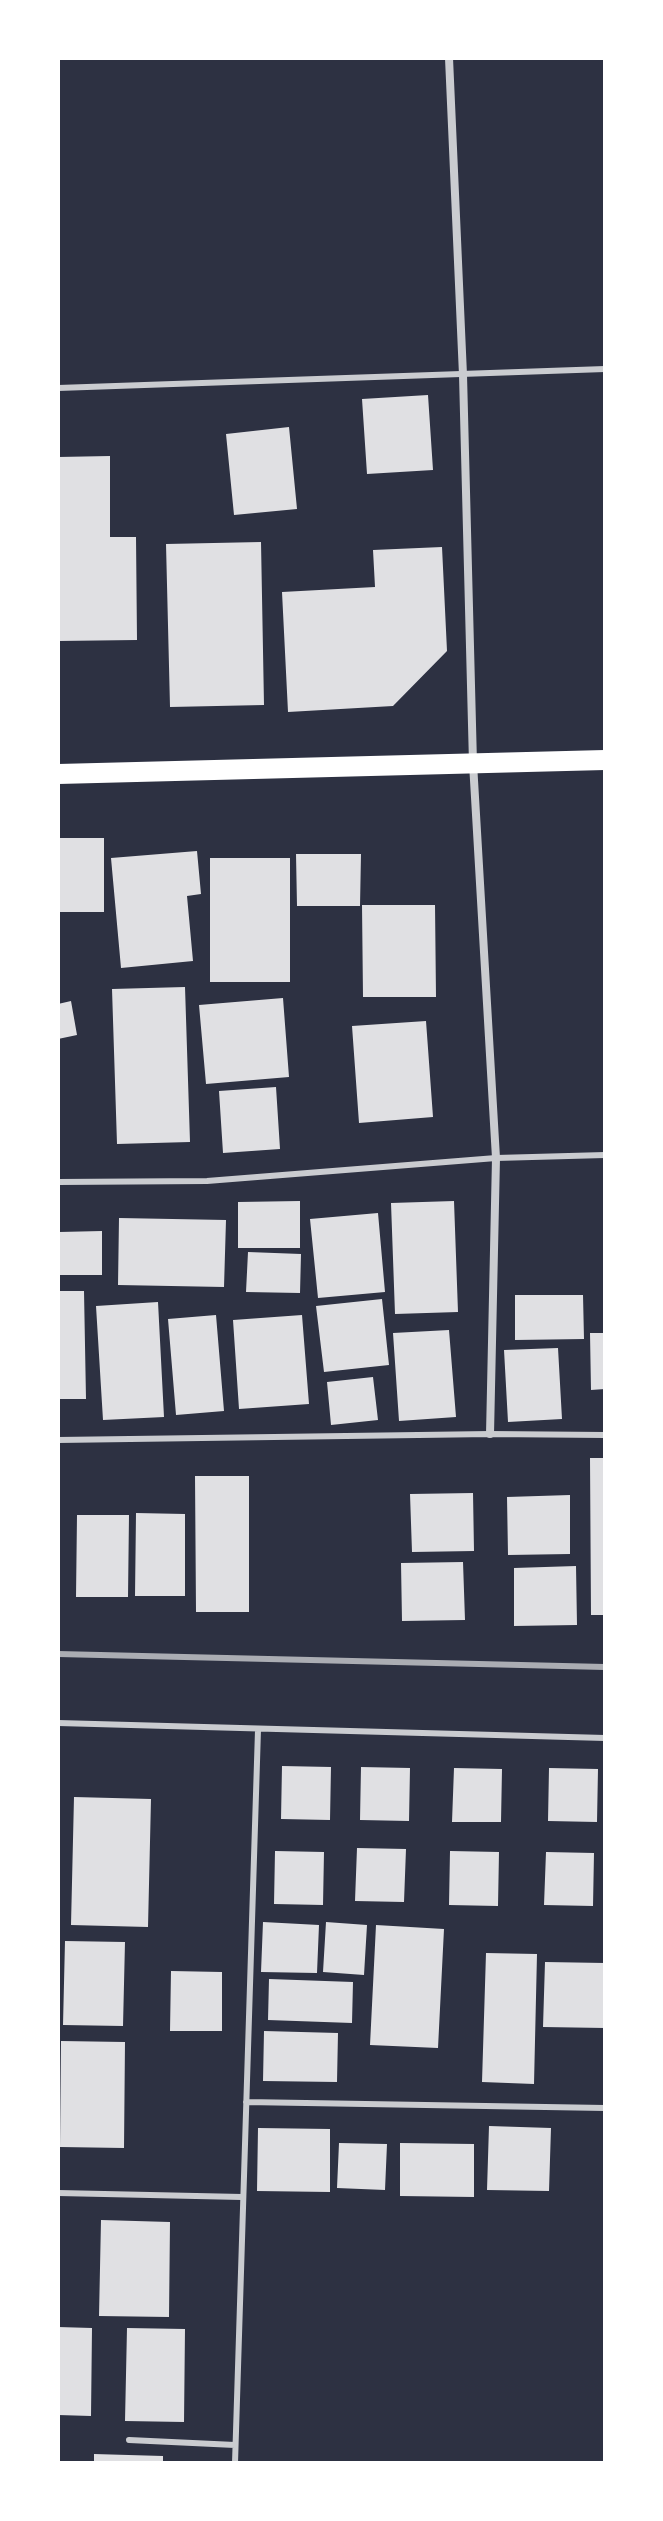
<!DOCTYPE html>
<style>
body{margin:0}
#map{position:relative;width:663px;height:2521px;overflow:hidden;background:#2d3142;font-family:"Archivo Narrow",sans-serif}
canvas{display:block}
.frame{position:absolute;inset:0;border:60px solid #fff;pointer-events:none}
</style>
<div id="map">
<canvas width="663" height="2521"></canvas>
<div class="frame"></div>
</div>
<script>
const context = document.querySelector('canvas').getContext('2d');
context.lineJoin = 'round';
function fillPath(path, color) {
  context.fillStyle = color;
  context.fill(path, 'evenodd');
}
function shape(rows) {
  const path = new Path2D();
  for (const r of rows) {
    path.moveTo(r[0], r[1]);
    for (let i = 2; i < r.length; i += 2) path.lineTo(r[i], r[i + 1]);
  }
  return path;
}
function trace(path, color, width, dash) {
  context.strokeStyle = color;
  context.lineWidth = width;
  context.lineCap = dash ? 'butt' : 'round';
  context.setLineDash(dash || []);
  context.stroke(path);
}
fillPath(shape([
 [428,395,433,470,367,474,362,399],
 [289,427,297,509,234,515,226,434],
 [110,456,110,537,136,537,137,640,58,641,58,457],
 [261,542,264,705,170,707,166,544],
 [442,547,447,651,393,706,288,712,282,592,375,587,373,550],
 [58,838,104,838,104,912,58,912],
 [197,851,201,894,187,896,193,961,121,968,111,858],
 [296,854,361,854,360,906,297,906],
 [210,858,290,858,290,982,210,982],
 [362,905,435,905,436,997,363,997],
 [185,987,190,1142,117,1144,112,989],
 [283,998,289,1077,206,1084,199,1005],
 [71,1001,77,1035,58,1039,58,1004],
 [426,1021,433,1117,359,1123,352,1026],
 [276,1087,280,1149,223,1153,219,1091],
 [300,1201,300,1248,238,1248,238,1202],
 [454,1201,458,1312,395,1314,391,1203],
 [378,1213,385,1292,318,1298,310,1219],
 [119,1218,226,1220,224,1287,118,1285],
 [102,1231,102,1275,59,1275,59,1232],
 [248,1252,301,1254,300,1293,246,1292],
 [58,1291,84,1291,86,1399,58,1399],
 [515,1295,583,1295,584,1339,515,1340],
 [382,1299,389,1365,324,1372,316,1306],
 [158,1302,164,1417,103,1420,96,1306],
 [216,1315,224,1411,176,1415,168,1319],
 [302,1315,309,1404,239,1409,233,1320],
 [449,1330,456,1417,399,1421,393,1333],
 [590,1333,605,1333,605,1389,591,1390],
 [558,1348,562,1419,508,1422,504,1350],
 [373,1377,378,1420,331,1425,327,1382],
 [590,1458,605,1458,605,1615,591,1615],
 [195,1476,249,1476,249,1612,196,1612],
 [473,1493,474,1551,412,1552,410,1494],
 [570,1495,570,1554,508,1555,507,1497],
 [136,1513,185,1514,185,1596,135,1596],
 [77,1515,129,1515,128,1597,76,1597],
 [463,1562,465,1620,402,1621,401,1563],
 [576,1566,577,1625,514,1626,514,1568],
 [282,1766,331,1767,330,1820,281,1819],
 [361,1767,410,1768,409,1821,360,1820],
 [454,1768,502,1769,501,1822,452,1822],
 [549,1768,598,1769,597,1822,548,1821],
 [74,1797,151,1799,148,1927,71,1925],
 [357,1848,406,1849,404,1902,355,1901],
 [275,1851,324,1852,323,1905,274,1904],
 [450,1851,499,1852,498,1906,449,1905],
 [546,1852,594,1853,593,1906,544,1905],
 [263,1922,319,1925,317,1973,261,1972],
 [326,1922,367,1925,364,1975,323,1972],
 [376,1925,444,1929,438,2048,370,2045],
 [65,1941,125,1942,123,2026,63,2025],
 [486,1953,537,1954,534,2084,482,2082],
 [545,1962,605,1963,605,2028,543,2027],
 [171,1971,222,1972,222,2031,170,2031],
 [269,1979,353,1982,352,2023,268,2020],
 [264,2031,338,2033,337,2082,263,2081],
 [61,2041,125,2042,124,2148,60,2147],
 [489,2126,551,2128,549,2191,487,2190],
 [258,2128,330,2129,330,2192,257,2191],
 [339,2143,387,2144,385,2190,337,2188],
 [400,2143,474,2144,474,2197,400,2196],
 [101,2220,170,2222,169,2317,99,2316],
 [58,2327,92,2328,91,2416,58,2415],
 [127,2328,185,2329,184,2422,125,2421],
 [94,2454,163,2456,163,2463,94,2463]
]), '#e0e0e3');
trace(shape([
 [58,388,605,369],
 [58,1182,207,1181,496,1158,605,1155],
 [58,1440,490,1434,605,1435],
 [58,1723,605,1738],
 [246,2102,605,2108],
 [58,2193,242,2197],
 [129,2440,235,2445],
 [235,2463,258,1730]
]), '#caccd0', 6);
trace(shape([
 [449,58,463,375,473,763,496,1158,490,1434]
]), '#caccd0', 8);
trace(shape([
 [58,774,605,760]
]), '#fff', 20);
trace(shape([
 [58,1654,605,1667]
]), '#abadb3', 6);
</script>
